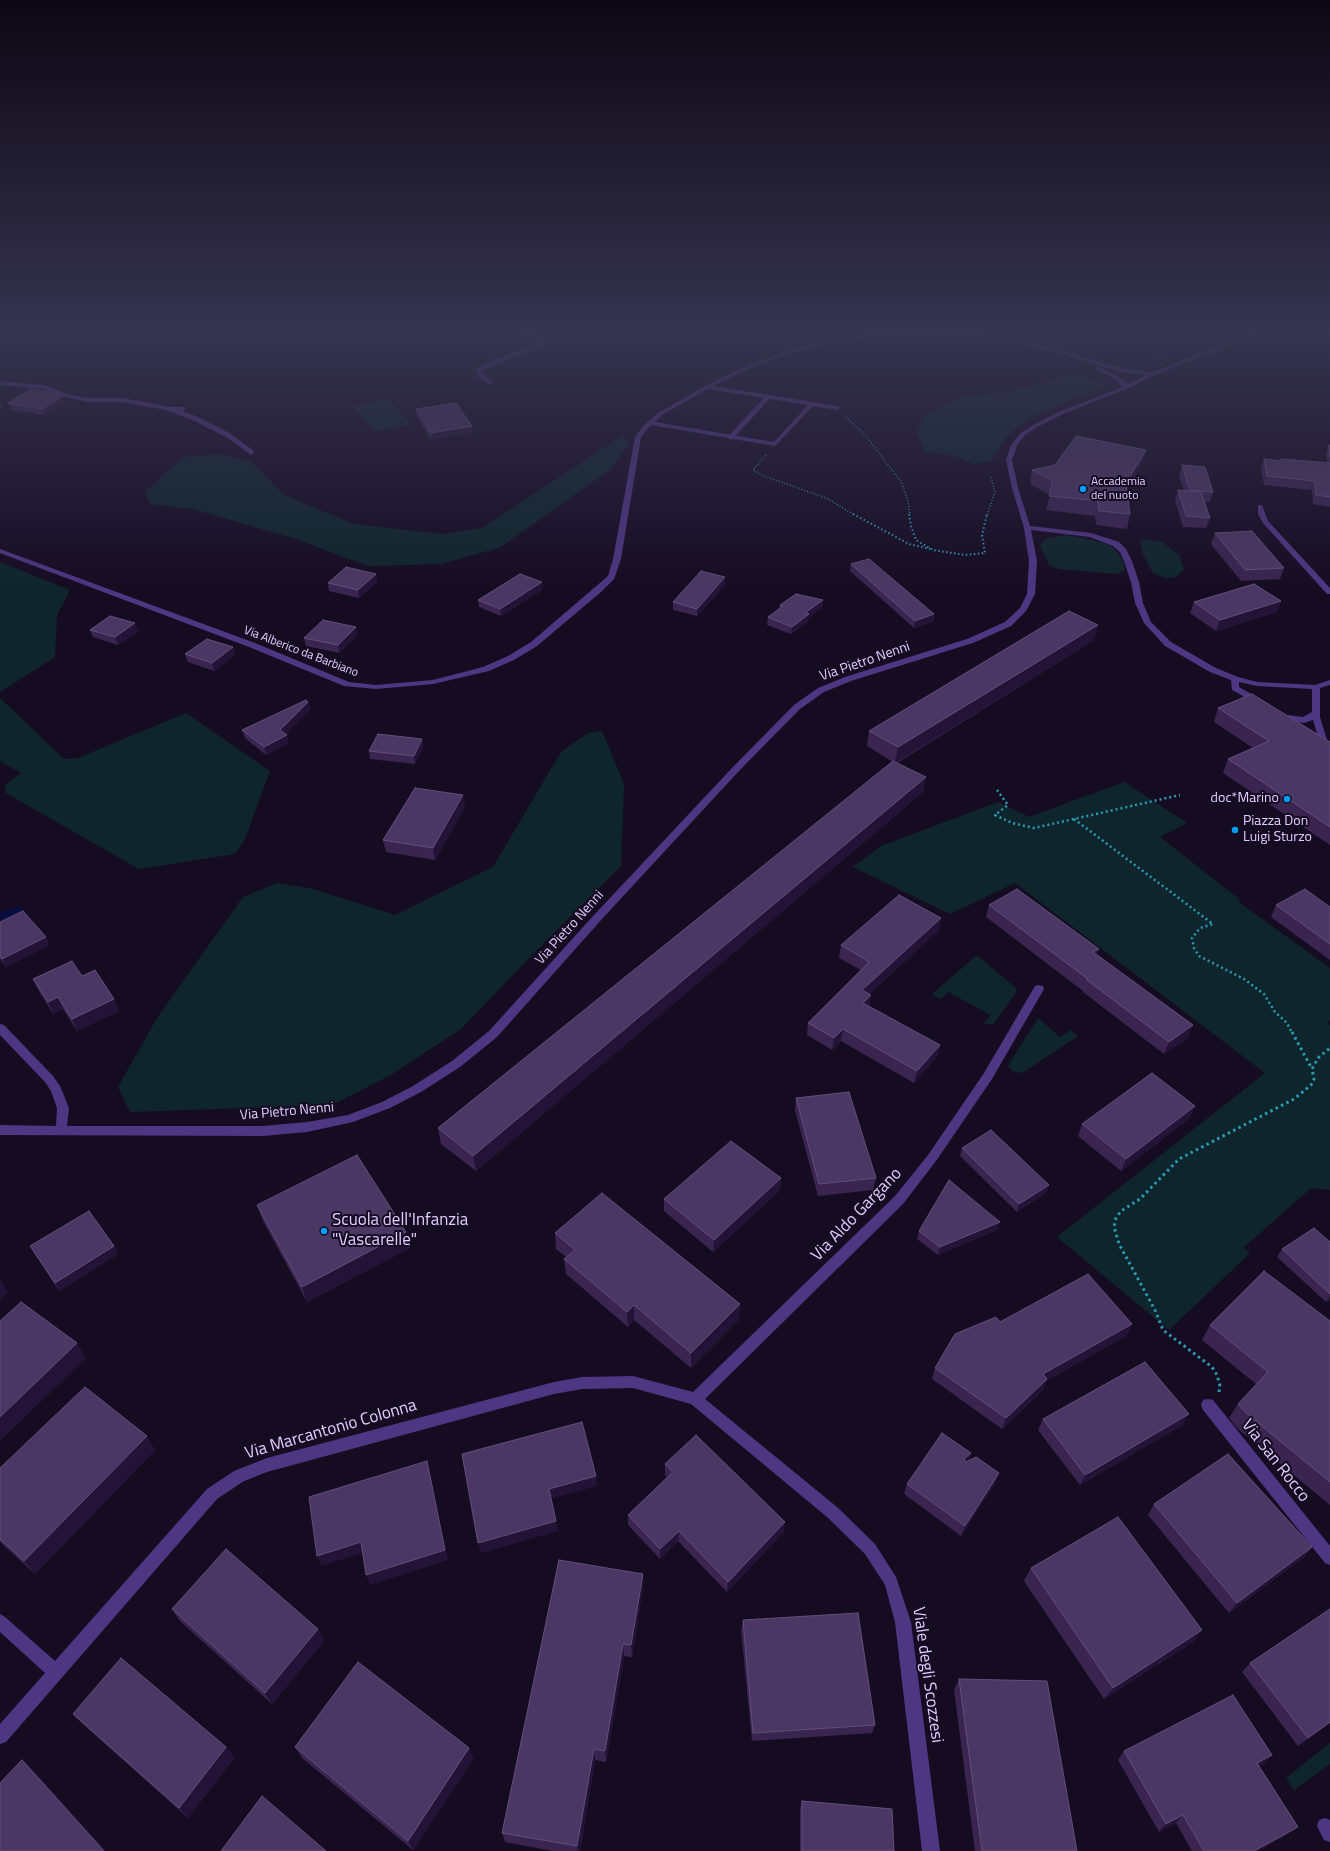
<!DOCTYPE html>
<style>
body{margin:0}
canvas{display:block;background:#160c22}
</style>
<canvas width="1330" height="1851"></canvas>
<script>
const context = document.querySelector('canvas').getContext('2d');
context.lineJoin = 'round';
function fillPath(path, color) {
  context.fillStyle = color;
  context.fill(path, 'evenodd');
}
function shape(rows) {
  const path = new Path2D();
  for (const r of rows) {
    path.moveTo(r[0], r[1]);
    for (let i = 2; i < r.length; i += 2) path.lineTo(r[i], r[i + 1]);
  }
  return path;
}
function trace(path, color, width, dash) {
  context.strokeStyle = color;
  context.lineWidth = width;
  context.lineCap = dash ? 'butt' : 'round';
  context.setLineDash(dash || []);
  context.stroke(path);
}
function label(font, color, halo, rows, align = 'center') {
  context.font = font + ' "Titillium Web",sans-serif';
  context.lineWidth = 4;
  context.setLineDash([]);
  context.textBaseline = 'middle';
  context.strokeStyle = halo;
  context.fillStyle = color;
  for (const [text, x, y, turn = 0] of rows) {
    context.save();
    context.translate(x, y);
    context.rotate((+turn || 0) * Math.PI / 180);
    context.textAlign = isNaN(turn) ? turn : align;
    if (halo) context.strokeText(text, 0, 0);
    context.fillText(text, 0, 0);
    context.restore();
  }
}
fillPath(shape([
 [1066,376,1084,376,1105,387,1076,397,1028,419,1007,436,990,462,973,464,956,456,924,452,917,432,926,415,961,396,1008,393],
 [388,399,411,424,375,431,353,406],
 [622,436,629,443,611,469,501,547,441,564,368,566,296,539,193,509,150,504,145,492,184,457,218,454,252,462,284,495,354,524,442,534,482,528],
 [1066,535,1104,543,1114,548,1122,558,1125,569,1118,574,1059,569,1050,566,1040,546,1045,539],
 [1140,539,1162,542,1179,555,1184,569,1176,577,1165,578,1153,573,1143,554],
 [0,562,70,590,57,615,55,657,0,692],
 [0,698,64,759,78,758,186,713,270,771,245,839,235,854,139,869,6,793,5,785,21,773,0,761],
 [602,731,624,784,621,866,534,953,461,1029,389,1076,332,1105,130,1112,118,1087,157,1018,243,897,277,883,313,889,395,915,493,867,561,752,588,733],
 [1124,782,1187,823,1160,837,1239,899,1240,903,1330,968,1330,1020,1327,1023,1330,1025,1330,1190,1311,1188,1243,1248,1250,1253,1169,1330,1057,1237,1265,1073,1015,883,950,914,853,867,881,846,998,802,1029,817],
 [976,956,979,957,1016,988,1016,992,993,1025,984,1023,991,1015,948,992,941,999,932,994],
 [1038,1018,1060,1037,1071,1030,1078,1036,1022,1073,1013,1071,1008,1066,1009,1064],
 [1330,1743,1330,1764,1294,1790,1286,1778]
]), '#0f252c');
fillPath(shape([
 [21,907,28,914,7,923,0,916,0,912]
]), '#080d3f');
trace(shape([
 [1155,331,1158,340,1156,351,1161,357],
 [0,406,3,407],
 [846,417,866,436,902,483,908,502,910,515],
 [766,455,753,470,764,476,826,498,855,515],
 [987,515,995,492,991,476]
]), '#2a9ab6', 1.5, [1, 2]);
trace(shape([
 [853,514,909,544,930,549],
 [909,514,911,526,916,540,933,550,965,555,985,553,982,535,987,514]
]), '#2a9ab6', 2, [1.5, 2.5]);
trace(shape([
 [997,790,1008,805,995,815,1012,823,1034,828,1180,795],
 [1074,819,1213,924,1200,928,1192,938,1194,948,1199,956,1244,979,1264,994,1275,1012,1287,1023,1292,1033]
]), '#2a9ab6', 2.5, [2, 3]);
trace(shape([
 [1292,1032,1312,1069],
 [1219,1392,1220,1386,1217,1375,1212,1367,1163,1330,1155,1310,1119,1244,1114,1227,1116,1218,1121,1211,1140,1199,1179,1159,1294,1099,1311,1085,1314,1079,1312,1069,1318,1058,1330,1048]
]), '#2a9ab6', 3, [2.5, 3.5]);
trace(shape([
 [490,382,481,376,479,369,547,341,519,331],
 [170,409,194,418,228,435,251,452],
 [731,437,768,397]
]), '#4d3682', 5);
fillPath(shape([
 [950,331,1012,338,1059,350,1121,368,1152,372,1257,331,1265,331,1155,375,1129,388,1065,413,1037,427,1025,435,1017,445,1012,460,1018,488,1030,526,1091,533,1119,542,1126,549,1132,561,1139,582,1143,603,1151,622,1171,642,1216,668,1238,677,1257,682,1315,685,1330,680,1330,685,1320,688,1320,717,1327,740,1326,742,1320,742,1319,740,1313,720,1304,723,1288,721,1284,718,1288,715,1303,717,1312,712,1312,689,1257,686,1239,682,1239,687,1265,702,1264,704,1258,704,1232,690,1231,680,1210,672,1165,646,1144,623,1135,603,1131,582,1124,561,1120,552,1113,546,1090,537,1031,530,1037,561,1035,594,1026,611,1011,626,973,643,851,681,824,692,800,709,738,772,602,919,497,1037,460,1067,421,1092,390,1108,353,1122,307,1132,263,1136,0,1135,0,1125,56,1126,57,1108,51,1091,45,1082,0,1035,0,1024,4,1025,53,1076,60,1086,69,1108,67,1126,263,1126,307,1122,348,1115,382,1102,413,1086,452,1061,489,1031,594,915,732,768,794,705,818,688,845,677,967,639,1005,622,1020,608,1027,594,1029,561,1024,528,1012,488,1006,460,1011,445,1021,433,1033,425,1061,411,1123,387,1112,377,1095,369,1095,367,1099,367,1116,375,1128,384,1147,375,1120,372,1055,352,1012,342,939,334,894,336,834,343,790,353,757,365,713,386,837,406,840,408,837,410,813,406,775,446,651,425,641,437,621,559,614,579,601,592,537,646,514,660,489,671,433,684,376,689,344,686,249,647,0,553,0,549,255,643,349,682,376,685,433,680,483,667,508,656,531,642,608,576,613,559,635,437,643,426,658,413,705,386,753,363,786,351,834,339,894,332,950,331],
 [708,389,808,405,774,442,655,422,662,415,708,389],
 [0,381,44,385,70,395,88,398,123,398,170,407,183,407,186,409,183,411,170,411,123,402,88,402,66,397,43,389,0,385,0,381],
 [1258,505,1262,505,1268,521,1330,588,1330,594,1327,594,1263,523,1258,514,1258,505],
 [1039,985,1043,986,1044,989,992,1079,936,1161,903,1204,705,1399,837,1507,875,1544,896,1577,911,1622,940,1851,922,1851,895,1622,885,1585,865,1554,827,1517,691,1404,633,1388,582,1389,554,1394,267,1472,244,1481,217,1499,6,1742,0,1744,0,1724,45,1673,0,1632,0,1614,5,1617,55,1661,207,1489,234,1471,267,1458,554,1382,582,1377,633,1376,693,1392,895,1196,928,1155,984,1073,1035,986,1039,985],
 [1208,1399,1213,1400,1330,1546,1330,1565,1325,1563,1203,1410,1201,1405,1203,1400,1208,1399],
 [1325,1818,1330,1820,1330,1842,1324,1840,1317,1826,1319,1820,1325,1818]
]), '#4d3682');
fillPath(shape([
 [64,395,66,402,44,415,11,410,8,403],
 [416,409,472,426,473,433,431,440,417,416],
 [1329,445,1330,445,1330,507,1313,504,1312,490,1264,485,1261,468,1264,459,1280,461,1281,459,1327,463,1326,453],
 [1146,450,1142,464,1127,489,1130,514,1127,529,1096,525,1095,516,1046,510,1050,495,1030,484,1032,470],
 [1182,465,1213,492,1210,502,1205,502,1210,518,1206,528,1183,527,1175,501,1178,490,1184,491,1179,476],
 [1215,533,1284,568,1280,579,1241,581,1211,544],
 [851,564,934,614,933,622,914,628,850,571],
 [376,574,377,582,359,598,329,591,328,583],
 [542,582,542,590,501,616,479,607,478,600],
 [725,585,697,616,673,610,673,602],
 [823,600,822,608,808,618,808,622,791,634,767,625,768,617,779,609,780,605],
 [1281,601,1277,612,1216,631,1190,613,1194,602],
 [135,623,138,631,118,645,93,637,90,630],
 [356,627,357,635,339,653,306,646,304,638],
 [1094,640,897,763,923,792,476,1171,441,1144,438,1128,893,762,867,746,869,731],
 [233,647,235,655,214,671,188,662,185,654],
 [308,702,310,710,285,734,289,743,266,755,245,738,242,730],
 [1218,708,1330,742,1330,845,1223,773,1228,759,1253,748,1214,722],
 [422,739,423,747,415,764,370,759,369,751],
 [465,807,435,860,386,852,383,840],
 [989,905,1097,955,1188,1038,1164,1054,1083,992,1083,991,986,917],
 [1276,905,1330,907,1330,960,1271,917],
 [0,922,46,937,49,945,6,967,0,959],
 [939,930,869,994,871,995,869,1006,940,1045,937,1057,914,1083,841,1041,832,1050,807,1035,808,1023,861,970,839,958,841,945],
 [82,976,114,999,119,1011,77,1031,63,1009,53,1014,39,991,33,979],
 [796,1098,876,1178,873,1190,818,1196,795,1110],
 [1190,1118,1121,1171,1078,1136,1082,1124],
 [962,1148,1046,1193,1017,1212,960,1156],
 [781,1178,780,1190,713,1252,664,1211,664,1199],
 [257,1205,406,1232,410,1248,307,1302,263,1221],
 [997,1230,938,1255,917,1239,919,1231],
 [555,1233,739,1319,691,1368,634,1320,628,1327,566,1274,564,1259,566,1257,556,1249],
 [1330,1242,1330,1300,1326,1302,1277,1257,1282,1249],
 [30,1246,114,1246,118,1254,59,1291],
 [1330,1321,1330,1505,1237,1428,1229,1418,1238,1404,1256,1384,1202,1340,1210,1325],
 [1000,1322,1132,1324,1126,1336,1046,1381,1043,1390,1002,1429,932,1379,935,1368],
 [1043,1419,1183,1425,1080,1485,1038,1430],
 [155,1450,35,1574,0,1542,0,1468],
 [971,1453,968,1461,995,1483,961,1536,904,1494,907,1484],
 [665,1464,784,1532,727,1592,678,1541,660,1559,628,1525,628,1515,667,1477,665,1475],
 [1154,1504,1312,1547,1304,1557,1229,1613,1148,1515],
 [1031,1568,1202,1630,1193,1642,1104,1699,1024,1581],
 [643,1587,632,1657,624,1656,606,1762,595,1760,580,1851,553,1851,505,1842,502,1833],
 [172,1609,318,1629,324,1641,272,1704,180,1621],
 [743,1620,875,1725,872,1733,752,1741,741,1630],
 [1250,1663,1330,1723,1298,1746,1242,1672],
 [959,1679,1077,1851,975,1851,954,1690],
 [73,1714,226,1747,234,1758,188,1818,84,1725],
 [295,1747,469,1748,473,1759,413,1850,302,1758],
 [1124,1751,1272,1755,1263,1764,1259,1766,1288,1834,1258,1851,1192,1851,1176,1823,1159,1832,1118,1760],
 [802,1801,894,1851,800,1851,800,1809]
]), '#392550');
fillPath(shape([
 [64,395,66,402,44,415,42,409],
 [472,426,473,433,431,440,431,433],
 [1146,450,1142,464,1122,497,1126,483],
 [376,574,377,582,359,598,358,590],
 [725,577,725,585,697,616,697,609],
 [542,582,542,590,501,616,500,609],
 [823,600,822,608,808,618,808,622,791,634,792,627,805,613],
 [1281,601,1277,612,1216,631,1220,620],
 [934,614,933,622,914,628,915,621],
 [135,623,138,631,118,645,115,637],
 [1098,625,1094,640,895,763,898,747],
 [356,627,357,635,339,653,338,645],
 [233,647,235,655,214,671,212,663],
 [308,702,310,710,282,738,280,730],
 [287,735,289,743,266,755,264,747],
 [422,739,423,747,415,764,414,756],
 [926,777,923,792,476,1171,473,1156],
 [463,795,465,807,435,860,433,848],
 [941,918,939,930,860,1002,862,990],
 [46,937,49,945,6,967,2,959],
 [1099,949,1095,961,1093,952],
 [871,995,869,1007,863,1003],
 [58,997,63,1009,53,1014,48,1002],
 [114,999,119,1011,77,1031,72,1019],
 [1193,1025,1188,1038,1164,1054,1169,1042],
 [843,1029,841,1041,832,1050,834,1038],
 [940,1045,937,1057,914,1083,917,1071],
 [1195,1106,1190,1118,1121,1171,1126,1159],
 [781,1178,780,1190,713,1252,714,1240],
 [1049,1185,1046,1193,1017,1212,1019,1204],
 [1000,1222,997,1230,938,1255,940,1247],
 [406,1232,410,1248,307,1302,302,1287],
 [114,1246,118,1254,59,1291,55,1283],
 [0,1280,8,1292,0,1300],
 [1330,1296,1330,1300,1326,1302],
 [740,1304,739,1319,691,1368,691,1353],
 [634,1305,634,1320,628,1327,627,1312],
 [1132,1324,1126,1336,1046,1381,1043,1390,1002,1429,1006,1418,1043,1374],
 [77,1343,86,1358,0,1441,0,1417],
 [1189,1414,1183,1425,1080,1485,1085,1475],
 [147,1436,155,1450,35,1574,24,1561],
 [971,1453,967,1463,964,1459],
 [427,1461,429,1472,448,1560,370,1585,366,1575],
 [999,1473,995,1483,961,1536,965,1526],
 [596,1476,597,1486,550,1499,549,1489],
 [556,1521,558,1531,481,1553,478,1543],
 [785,1522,784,1532,727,1592,728,1582],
 [679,1531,678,1541,660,1559,660,1549],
 [361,1542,365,1552,321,1566,317,1556],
 [1312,1547,1304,1557,1229,1613,1237,1603],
 [643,1574,643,1587,632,1657,631,1645],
 [318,1629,324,1641,272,1704,265,1693],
 [1202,1630,1193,1642,1104,1699,1113,1688],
 [623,1644,624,1656,606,1762,605,1751],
 [1330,1722,1330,1723,1298,1746,1308,1738],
 [226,1747,234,1758,188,1818,179,1808],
 [469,1748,473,1759,413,1850,408,1841],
 [594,1749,595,1760,580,1851,578,1851,577,1846],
 [1272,1755,1263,1764,1248,1771,1257,1763],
 [22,1760,34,1771,106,1851,104,1851],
 [1183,1815,1176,1823,1159,1832,1166,1824],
 [1298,1827,1288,1834,1258,1851,1254,1851]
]), '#231336');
const building = shape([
 [31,389,64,395,42,409,8,403,31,389],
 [456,403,472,426,431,433,416,409,456,403],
 [1076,436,1146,450,1126,483,1130,514,1099,511,1098,501,1049,496,1053,481,1032,470,1055,465,1076,436],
 [1329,445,1330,445,1330,457,1329,445],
 [1264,459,1281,461,1281,459,1330,463,1330,497,1316,495,1315,481,1267,476,1264,459],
 [1182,465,1205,467,1213,492,1190,490,1182,465],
 [1178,490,1201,492,1210,518,1186,516,1178,490],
 [1252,531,1284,568,1245,570,1215,533,1252,531],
 [869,559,934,614,915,621,851,564,869,559],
 [346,567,376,574,358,590,328,583,346,567],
 [701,571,725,577,697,609,673,602,701,571],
 [520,574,542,582,500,609,478,600,520,574],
 [1254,584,1281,601,1220,620,1194,602,1254,584],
 [796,594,823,600,805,613,809,614,792,627,768,617,783,606,780,605,796,594],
 [1069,611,1098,625,898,747,869,731,1069,611],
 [110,616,135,623,115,637,90,630,110,616],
 [323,620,356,627,338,645,304,638,323,620],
 [207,639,233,647,212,663,185,654,207,639],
 [1252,694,1330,742,1330,827,1228,759,1269,741,1218,708,1252,694],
 [306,700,308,702,280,730,287,735,264,747,242,730,306,700],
 [378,734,422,739,414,756,369,751,378,734],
 [893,761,926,777,473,1156,438,1128,893,761],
 [415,788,463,795,433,848,383,840,415,788],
 [1017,889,1099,949,1093,952,1193,1025,1169,1042,1087,980,1088,979,989,905,1017,889],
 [1305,889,1330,907,1330,944,1276,905,1305,889],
 [899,895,941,918,862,990,871,995,863,1003,940,1045,917,1071,843,1029,834,1038,808,1023,869,962,841,945,899,895],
 [23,911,46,937,2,959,0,956,0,922,23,911],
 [72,961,82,976,95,970,114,999,72,1019,58,997,48,1002,33,979,72,961],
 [1152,1073,1195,1106,1126,1159,1082,1124,1152,1073],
 [849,1092,876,1178,819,1184,796,1098,849,1092],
 [991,1130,1049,1185,1019,1204,962,1148,991,1130],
 [731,1141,781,1178,714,1240,664,1199,731,1141],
 [357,1155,406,1232,302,1287,257,1205,357,1155],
 [949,1180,1000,1222,940,1247,919,1231,949,1180],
 [602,1193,740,1304,691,1353,634,1305,627,1312,564,1259,575,1250,555,1233,602,1193],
 [89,1211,114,1246,55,1283,30,1246,89,1211],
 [1314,1228,1330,1242,1330,1294,1282,1249,1314,1228],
 [1264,1271,1330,1321,1330,1482,1246,1413,1238,1404,1268,1372,1210,1325,1264,1271],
 [1088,1274,1132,1324,1043,1374,1047,1379,1006,1418,935,1368,955,1334,996,1317,1000,1322,1088,1274],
 [21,1302,77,1343,0,1417,0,1321,21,1302],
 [1145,1362,1189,1414,1085,1475,1043,1419,1145,1362],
 [85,1387,147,1436,24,1561,0,1539,0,1468,85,1387],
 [582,1422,596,1476,549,1489,556,1521,478,1543,462,1454,582,1422],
 [942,1433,971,1453,964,1459,966,1462,976,1457,999,1473,965,1526,907,1484,942,1433],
 [696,1435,785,1522,728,1582,679,1531,660,1549,628,1515,673,1472,665,1464,696,1435],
 [1228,1454,1312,1547,1237,1603,1154,1504,1228,1454],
 [427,1461,445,1550,366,1575,361,1542,317,1556,309,1497,427,1461],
 [1118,1517,1202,1630,1113,1688,1031,1568,1118,1517],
 [226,1549,318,1629,265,1693,172,1609,226,1549],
 [559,1560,643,1574,631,1645,623,1644,605,1751,594,1749,577,1846,502,1833,559,1560],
 [1330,1609,1330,1722,1308,1738,1250,1663,1330,1609],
 [858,1613,875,1725,753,1733,743,1620,858,1613],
 [121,1658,226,1747,179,1808,73,1714,121,1658],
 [358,1662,469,1748,408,1841,295,1747,358,1662],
 [959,1679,1047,1681,1077,1851,982,1851,959,1679],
 [1233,1695,1272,1755,1257,1763,1298,1827,1254,1851,1204,1851,1183,1815,1166,1824,1124,1751,1233,1695],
 [22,1760,104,1851,0,1851,0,1783,22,1760],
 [262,1796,326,1851,221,1851,262,1796],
 [802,1801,892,1809,894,1851,802,1851,802,1801]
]);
fillPath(building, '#4b3763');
trace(building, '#624e7b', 1);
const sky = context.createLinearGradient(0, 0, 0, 590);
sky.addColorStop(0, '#0c0713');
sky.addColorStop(0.56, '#36344f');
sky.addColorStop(1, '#36344f00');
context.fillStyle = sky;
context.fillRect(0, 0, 1330, 590);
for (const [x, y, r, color] of [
 [1083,489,4,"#009ef8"],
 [1287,799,4,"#009ef8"],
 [1235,830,4,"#009ef8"],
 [324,1231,4,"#009ef8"]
]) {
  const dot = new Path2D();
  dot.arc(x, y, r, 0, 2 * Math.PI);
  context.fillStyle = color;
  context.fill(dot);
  trace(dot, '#160c22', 1.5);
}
label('12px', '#e0cdff', '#160c22', [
 ["Accademia",1091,482],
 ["del nuoto",1091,496]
], 'left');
label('12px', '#e0cdff', '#160c22', [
 ["Via Alberico da Barbiano",301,652,21]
]);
label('14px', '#e0cdff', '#160c22', [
 ["Via Pietro Nenni",865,662,-19],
 ["Via Pietro Nenni",570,928,-48],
 ["Via Pietro Nenni",287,1112,-5]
]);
label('14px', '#e0cdff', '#160c22', [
 ["doc*Marino",1279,799],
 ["Piazza Don",1243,822,"left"],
 ["Luigi Sturzo",1243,838,"left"]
], 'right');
label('17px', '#e0cdff', '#160c22', [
 ["Via Aldo Gargano",857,1215,-46],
 ["Via Marcantonio Colonna",331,1430,-16],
 ["Via San Rocco",1275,1461,52],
 ["Viale degli Scozzesi",927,1675,82]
]);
label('17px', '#e0cdff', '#160c22', [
 ["Scuola dell'Infanzia",332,1221],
 ["\"Vascarelle\"",332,1241]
], 'left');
</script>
